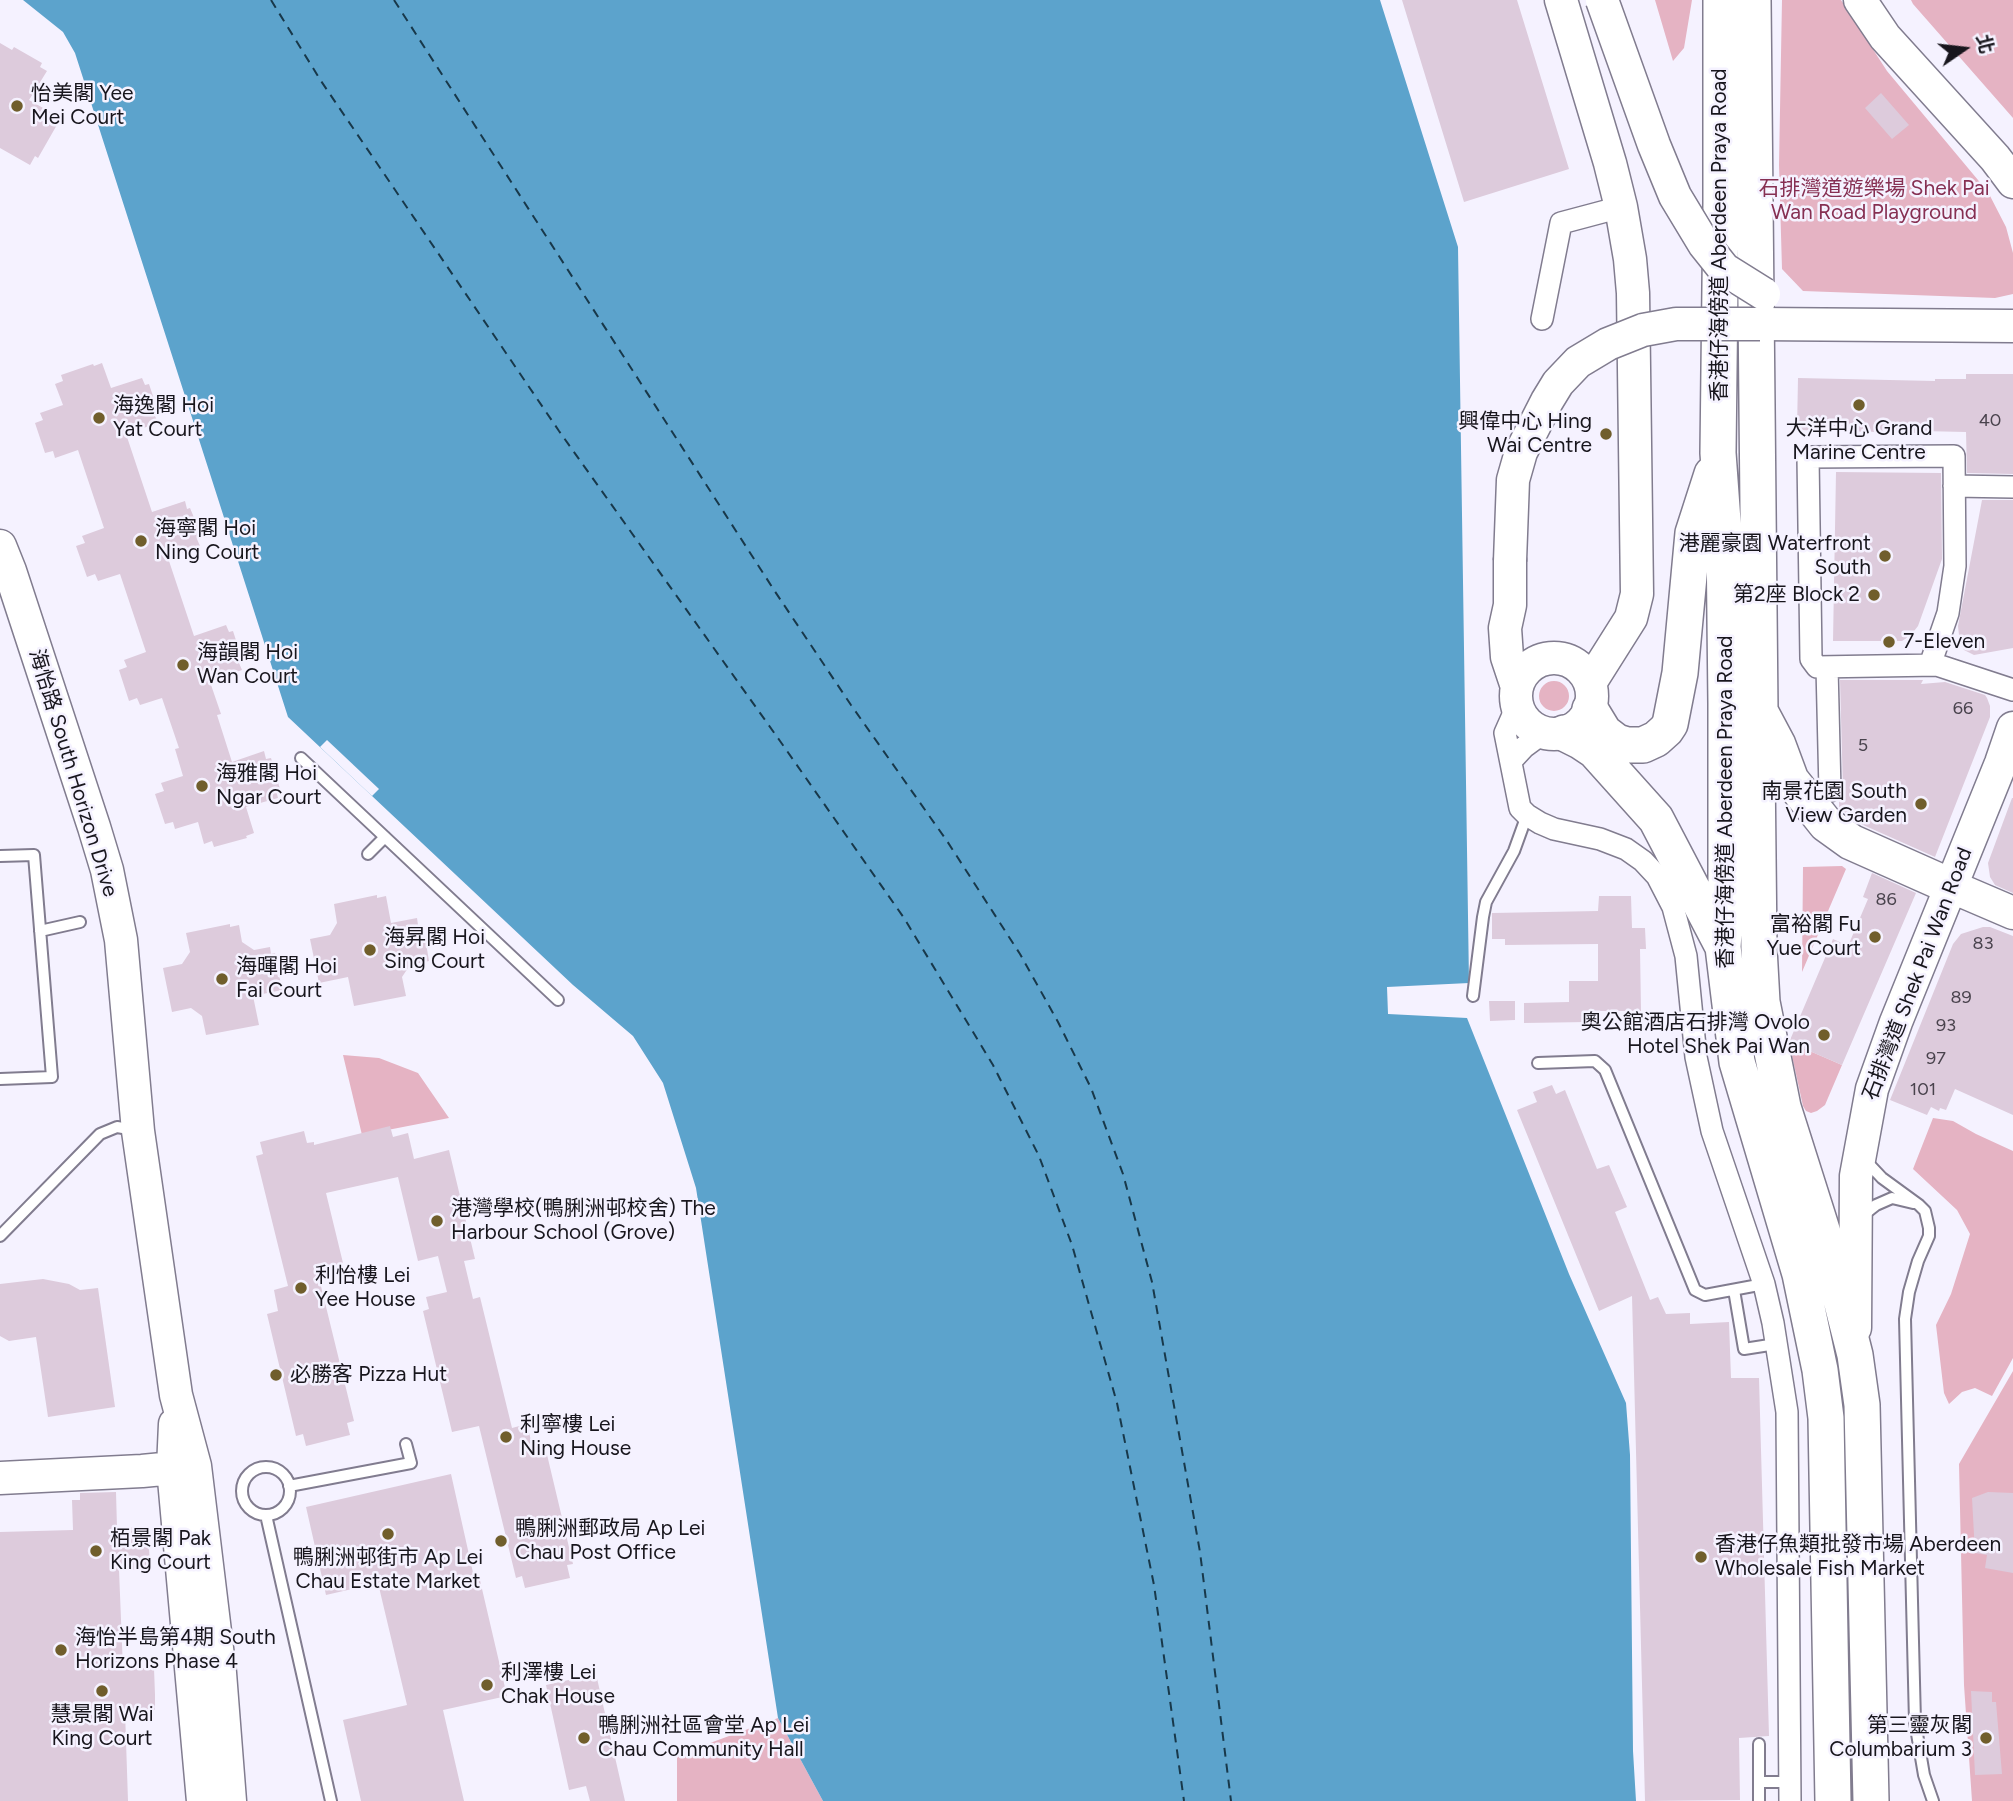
<!DOCTYPE html>
<meta charset="utf-8">
<style>
body{margin:0}
#map{position:relative;width:2013px;height:1801px;overflow:hidden;background:#f5f2ff;font-family:Figtree,"Noto Sans TC",sans-serif}
canvas{display:block}
.north{position:absolute;left:1929px;top:14px;width:70px;height:70px;-webkit-text-stroke:5px #f5f2ff;paint-order:stroke;rotate:76deg;font-size:19px;font-weight:700;line-height:28px;text-align:center;color:#18161d}
.north::after{content:'';display:block;margin:auto;width:24px;height:32px;background:#18161d;clip-path:polygon(50% 0,100% 100%,50% 72%,0 100%)}
</style>
<div id="map">
<canvas width="2013" height="1801"></canvas>
<div class="north">北</div>
</div>
<script>
const context = document.querySelector('canvas').getContext('2d');
context.lineJoin = 'round';
function fillPath(path, color) {
  context.fillStyle = color;
  context.fill(path, 'evenodd');
}
function shape(rows) {
  const path = new Path2D();
  for (const r of rows) {
    if (r.length === 3) {
      path.moveTo(r[0] + r[2], r[1]);
      path.arc(r[0], r[1], r[2], 0, 2 * Math.PI);
      continue;
    }
    path.moveTo(r[0], r[1]);
    for (let i = 2; i < r.length; i += 2) path.lineTo(r[i], r[i + 1]);
  }
  return path;
}
function trace(path, color, width, dash) {
  context.strokeStyle = color;
  context.lineWidth = width;
  context.lineCap = dash ? 'butt' : 'round';
  context.setLineDash(dash || []);
  context.stroke(path);
}
function label(font, color, halo, rows, align = 'center') {
  context.font = font + ' Figtree,"Noto Sans TC",sans-serif';
  context.lineWidth = 5;
  context.setLineDash([]);
  context.textBaseline = 'middle';
  context.strokeStyle = halo;
  context.fillStyle = color;
  for (const [text, x, y, turn = 0] of rows) {
    context.save();
    context.translate(x, y);
    context.rotate((+turn || 0) * Math.PI / 180);
    context.textAlign = isNaN(turn) ? turn : align;
    if (halo) context.strokeText(text, 0, 0);
    context.fillText(text, 0, 0);
    context.restore();
  }
}
fillPath(shape([
 [1655,0,1692,0,1684,48,1673,61],
 [1782,0,1841,0,1887,71,1988,192,2006,227,2013,253,2013,294,1995,298,1803,291,1782,269,1779,165],
 [1911,0,2013,0,2013,118,1913,4],
 [1554,696,15],
 [1842,866,1846,869,1802,972,1803,867],
 [1789,1042,1842,1065,1825,1105,1817,1111,1811,1113,1806,1111,1803,1106],
 [343,1055,379,1058,418,1073,449,1118,362,1135],
 [1933,1118,1953,1121,1976,1134,2013,1151,2013,1358,1992,1396,1975,1388,1962,1392,1949,1404,1944,1393,1936,1325,1951,1294,1970,1234,1957,1210,1913,1169],
 [2013,1371,2013,1801,1972,1801,1964,1685,1959,1464],
 [778,1718,823,1801,677,1801,677,1750,710,1743]
]), '#e5b3c3');
fillPath(shape([
 [23,0,1380,0,1458,247,1469,983,1387,987,1388,1014,1467,1018,1569,1274,1626,1403,1630,1455,1633,1751,1636,1801,823,1801,778,1718,696,1188,663,1083,633,1036,573,985,288,717,75,53,63,32]
]), '#5ca3cc');
fillPath(shape([
 [327,740,379,789,372,796,320,747]
]), '#f5f2ff');
trace(shape([
 [271,0,321,81,559,431,780,741,904,918,993,1065,1039,1156,1072,1245,1117,1403,1154,1585,1184,1801],
 [394,0,774,590,851,705,947,841,1020,954,1058,1022,1091,1088,1123,1174,1152,1282,1200,1552,1231,1801]
]), '#18384a', 2, [9, 7]);
fillPath(shape([
 [1402,0,1517,0,1569,169,1464,202],
 [0,43,12,50,14,47,42,63,40,67,47,71,29,100,59,117,56,122,58,123,38,158,35,156,30,165,0,148],
 [1881,93,1909,125,1892,139,1865,108],
 [102,363,111,388,142,378,145,385,149,384,159,414,155,416,158,423,126,434,152,512,185,501,187,509,190,508,195,520,201,538,197,539,200,546,168,558,194,636,226,625,229,632,233,631,243,662,239,663,242,670,210,682,221,714,217,715,232,762,264,751,266,759,271,758,280,789,276,790,278,798,246,807,254,833,246,836,247,838,214,847,212,841,204,844,198,822,175,829,173,822,165,824,155,794,164,791,161,783,183,776,175,749,179,748,162,698,140,705,137,698,129,701,119,670,127,667,124,660,146,652,120,574,98,581,95,574,87,577,76,546,85,543,82,536,104,528,78,450,55,458,53,451,45,453,35,423,43,420,40,413,63,405,55,384,63,381,61,375,93,364,94,366],
 [1966,374,2013,374,2013,474,1967,473,1966,432,1921,431,1921,433,1797,430,1798,378,1935,381,1935,379,1966,379],
 [1836,472,1941,473,1942,559,1918,626,1911,635,1902,641,1833,641],
 [1982,500,2013,500,2013,648,1974,655,1964,650,1960,644,1958,626],
 [1840,680,1923,680,1921,684,1945,682,1985,695,1987,698,1990,706,1990,717,1935,857,1861,824,1839,808,1839,800,1843,791],
 [2012,798,2013,798,2013,893,1995,885,1990,877,1988,863],
 [1872,873,1916,893,1842,1065,1791,1043,1790,1040,1833,939,1848,946,1868,899,1863,897],
 [377,895,377,898,386,896,391,923,417,918,418,925,423,925,429,961,410,965,402,977,406,996,354,1006,348,977,319,983,310,939,330,935,337,923,334,904],
 [1599,896,1631,896,1632,928,1645,928,1646,949,1640,949,1641,1011,1588,1011,1588,1022,1524,1023,1524,1003,1569,1002,1569,981,1598,981,1598,944,1505,945,1505,939,1492,939,1492,913,1598,911],
 [230,924,230,927,239,925,242,942,254,950,270,947,271,954,275,953,282,990,253,996,259,1025,206,1035,202,1016,191,1008,172,1012,163,968,182,964,190,952,186,933],
 [1983,927,1990,927,2013,936,2013,1115,1955,1089,1946,1110,1940,1108,1939,1111,1931,1107,1927,1115,1890,1100,1953,944,1961,934],
 [1489,1001,1515,1001,1515,1020,1490,1021],
 [1552,1085,1556,1094,1565,1090,1597,1169,1609,1165,1627,1207,1615,1212,1650,1300,1658,1297,1666,1314,1690,1313,1690,1324,1729,1322,1731,1378,1759,1378,1769,1736,1739,1738,1740,1800,1645,1801,1632,1296,1599,1311,1517,1110,1537,1102,1533,1092],
 [390,1126,393,1137,408,1133,414,1159,449,1150,475,1259,464,1261,473,1299,480,1297,512,1428,527,1424,532,1445,544,1442,573,1564,567,1565,570,1578,525,1588,522,1576,516,1578,479,1426,452,1432,423,1311,429,1309,426,1297,447,1292,438,1256,418,1261,398,1177,326,1193,343,1263,317,1270,354,1421,347,1423,350,1435,306,1446,303,1434,296,1436,267,1314,278,1311,274,1290,288,1286,256,1156,263,1154,260,1142,304,1131,307,1143,314,1142,314,1145],
 [43,1279,69,1284,80,1290,98,1288,115,1407,48,1417,36,1337,9,1341,0,1336,0,1284],
 [451,1474,474,1577,479,1576,507,1696,443,1710,464,1801,361,1801,343,1720,407,1705,378,1583,326,1595,306,1507],
 [116,1492,117,1528,148,1527,150,1569,119,1570,123,1669,154,1668,155,1695,155,1710,125,1711,128,1801,0,1801,0,1532,73,1530,72,1500,80,1500,80,1493],
 [1988,1492,2013,1493,2013,1573,1985,1568,1987,1555,1975,1553,1972,1498],
 [596,1674,625,1801,590,1801,586,1786,569,1790,546,1685],
 [1971,1691,1992,1692,1992,1702,1996,1702,2002,1774,1975,1775]
]), '#ddcbdc');
const lane = shape([
 [301,758,558,1000],
 [368,854,385,837],
 [0,856,34,855,52,1077,0,1079],
 [40,931,80,922],
 [1473,996,1483,917,1486,902,1514,851,1527,815],
 [1538,1063,1595,1061,1605,1070,1695,1290,1705,1295,1764,1284],
 [1865,1160,1882,1178,1919,1205,1925,1211,1929,1228,1929,1236,1918,1261,1909,1292,1905,1319,1915,1722,1924,1775,1933,1801],
 [1862,1216,1876,1205,1892,1198,1913,1203],
 [0,1236,100,1134,117,1127,135,1130],
 [1734,1290,1744,1349,1776,1344],
 [266,1491,24],
 [289,1486,411,1463,406,1444],
 [266,1515,331,1801],
 [1759,1744,1759,1801],
 [1759,1782,1789,1782]
]);
const street = shape([
 [1542,319,1561,223,1621,207],
 [1954,486,2013,487],
 [1930,665,1948,613,1955,566,1954,456,1808,457,1811,659,1817,667,1937,665,2013,690],
 [1827,667,1830,791],
 [1517,706,1505,733,1520,808,1527,815,1540,823,1554,829,1600,839,1626,849,1643,861,1657,876,1673,907,1686,956,1696,1057,1712,1131,1764,1284,1773,1323,1787,1412,1790,1801],
 [1511,761,1524,747,1543,733]
]);
const secondary = shape([
 [1561,0,1610,163,1621,207,1630,259,1633,293,1637,594,1631,618,1590,683],
 [1860,0,1885,37,1995,158,2013,182],
 [1760,324,2013,326],
 [0,546,10,571,94,827,107,870,121,940,138,1131,176,1395,195,1466,220,1673,230,1801],
 [1510,561,1510,605,1505,628,1507,657,1517,687],
 [1554,696,38],
 [1950,886,2013,913],
 [1855,1328,1856,1176,1872,1089,1896,1022,2001,763,2013,728],
 [175,1424,173,1468,203,1801],
 [0,1478,142,1471,194,1466]
]);
const primary = shape([
 [1721,0,1721,203,1718,453,1724,535,1726,704,1726,905,1723,947,1737,1062,1800,1274,1820,1370,1826,1418,1833,1801],
 [1753,0,1760,709,1757,764,1759,948,1762,1002,1783,1107,1829,1252,1855,1355,1862,1405,1871,1801],
 [1590,709,1604,732,1617,742,1627,745,1643,745,1656,739,1666,730,1670,724,1680,673,1693,533,1712,474],
 [1761,713,1778,745,1791,780,1826,824,1851,842,1950,886],
 [1564,733,1580,741,1595,751,1656,819,1723,947]
]);
trace(lane, '#817c8f', 14);
trace(street, '#817c8f', 24);
trace(secondary, '#817c8f', 35);
trace(primary, '#817c8f', 38);
trace(lane, '#fff', 10);
trace(street, '#fff', 21);
trace(secondary, '#fff', 32);
trace(primary, '#fff', 35);
const secondaryBridge = shape([
 [1602,0,1654,145,1675,196,1704,244,1724,269,1764,294],
 [1510,561,1513,480,1521,452,1547,401,1558,383,1578,362,1608,344,1643,330,1676,324,1760,324]
]);
trace(secondaryBridge, '#817c8f', 35, []);
trace(secondaryBridge, '#fff', 32);
for (const [x, y, r, color] of [
 [17,106,7,"#705e2c"],
 [1859,405,7,"#705e2c"],
 [99,418,7,"#705e2c"],
 [1606,434,7,"#705e2c"],
 [141,541,7,"#705e2c"],
 [1885,556,7,"#705e2c"],
 [1874,595,7,"#705e2c"],
 [1889,642,7,"#705e2c"],
 [183,665,7,"#705e2c"],
 [202,786,7,"#705e2c"],
 [1921,804,7,"#705e2c"],
 [1875,937,7,"#705e2c"],
 [370,950,7,"#705e2c"],
 [222,979,7,"#705e2c"],
 [1824,1035,7,"#705e2c"],
 [437,1221,7,"#705e2c"],
 [301,1288,7,"#705e2c"],
 [276,1375,7,"#705e2c"],
 [506,1437,7,"#705e2c"],
 [388,1534,7,"#705e2c"],
 [501,1541,7,"#705e2c"],
 [96,1551,7,"#705e2c"],
 [1701,1557,7,"#705e2c"],
 [61,1650,7,"#705e2c"],
 [487,1685,7,"#705e2c"],
 [102,1691,7,"#705e2c"],
 [584,1738,7,"#705e2c"],
 [1986,1738,7,"#705e2c"]
]) {
  const dot = new Path2D();
  dot.arc(x, y, r, 0, 2 * Math.PI);
  context.fillStyle = color;
  context.fill(dot);
  trace(dot, '#f5f2ff', 2.5);
}
label('18px', '#49434d', null, [
 ["40",1990,421],
 ["66",1963,709],
 ["5",1863,746],
 ["86",1886,900],
 ["83",1983,944],
 ["89",1961,998],
 ["93",1946,1026],
 ["97",1936,1059],
 ["101",1923,1090]
]);
label('21px', '#18161d', '#f5f2ff', [
 ["怡美閣 Yee",31,94],
 ["Mei Court",31,118],
 ["海逸閣 Hoi",113,406],
 ["Yat Court",113,430],
 ["興偉中心 Hing",1592,422,"right"],
 ["Wai Centre",1592,446,"right"],
 ["大洋中心 Grand",1859,429,"center"],
 ["Marine Centre",1859,453,"center"],
 ["海寧閣 Hoi",155,529],
 ["Ning Court",155,553],
 ["港麗豪園 Waterfront",1871,544,"right"],
 ["South",1871,568,"right"],
 ["第2座 Block 2",1860,595,"right"],
 ["7-Eleven",1903,642],
 ["海韻閣 Hoi",197,653],
 ["Wan Court",197,677],
 ["海雅閣 Hoi",216,774],
 ["Ngar Court",216,798],
 ["南景花園 South",1907,792,"right"],
 ["View Garden",1907,816,"right"],
 ["富裕閣 Fu",1861,925,"right"],
 ["Yue Court",1861,949,"right"],
 ["海昇閣 Hoi",384,938],
 ["Sing Court",384,962],
 ["海暉閣 Hoi",236,967],
 ["Fai Court",236,991],
 ["奧公館酒店石排灣 Ovolo",1810,1023,"right"],
 ["Hotel Shek Pai Wan",1810,1047,"right"],
 ["港灣學校(鴨脷洲邨校舍) The",451,1209],
 ["Harbour School (Grove)",451,1233],
 ["利怡樓 Lei",315,1276],
 ["Yee House",315,1300],
 ["必勝客 Pizza Hut",290,1375],
 ["利寧樓 Lei",520,1425],
 ["Ning House",520,1449],
 ["鴨脷洲郵政局 Ap Lei",515,1529],
 ["Chau Post Office",515,1553],
 ["栢景閣 Pak",110,1539],
 ["King Court",110,1563],
 ["香港仔魚類批發市場 Aberdeen",1715,1545],
 ["Wholesale Fish Market",1715,1569],
 ["鴨脷洲邨街市 Ap Lei",388,1558,"center"],
 ["Chau Estate Market",388,1582,"center"],
 ["海怡半島第4期 South",75,1638],
 ["Horizons Phase 4",75,1662],
 ["利澤樓 Lei",501,1673],
 ["Chak House",501,1697],
 ["慧景閣 Wai",102,1715,"center"],
 ["King Court",102,1739,"center"],
 ["鴨脷洲社區會堂 Ap Lei",598,1726],
 ["Chau Community Hall",598,1750],
 ["第三靈灰閣",1972,1726,"right"],
 ["Columbarium 3",1972,1750,"right"]
], 'left');
label('21px', '#862f52', '#f5f2ff', [
 ["石排灣道遊樂場 Shek Pai",1874,189],
 ["Wan Road Playground",1874,213]
]);
label('21px', '#18161d', '#f5f2ff', [
 ["香港仔海傍道 Aberdeen Praya Road",1720,235,-90],
 ["海怡路 South Horizon Drive",73,773,73],
 ["香港仔海傍道 Aberdeen Praya Road",1726,802,-90],
 ["石排灣道 Shek Pai Wan Road",1918,974,-69]
]);
</script>
